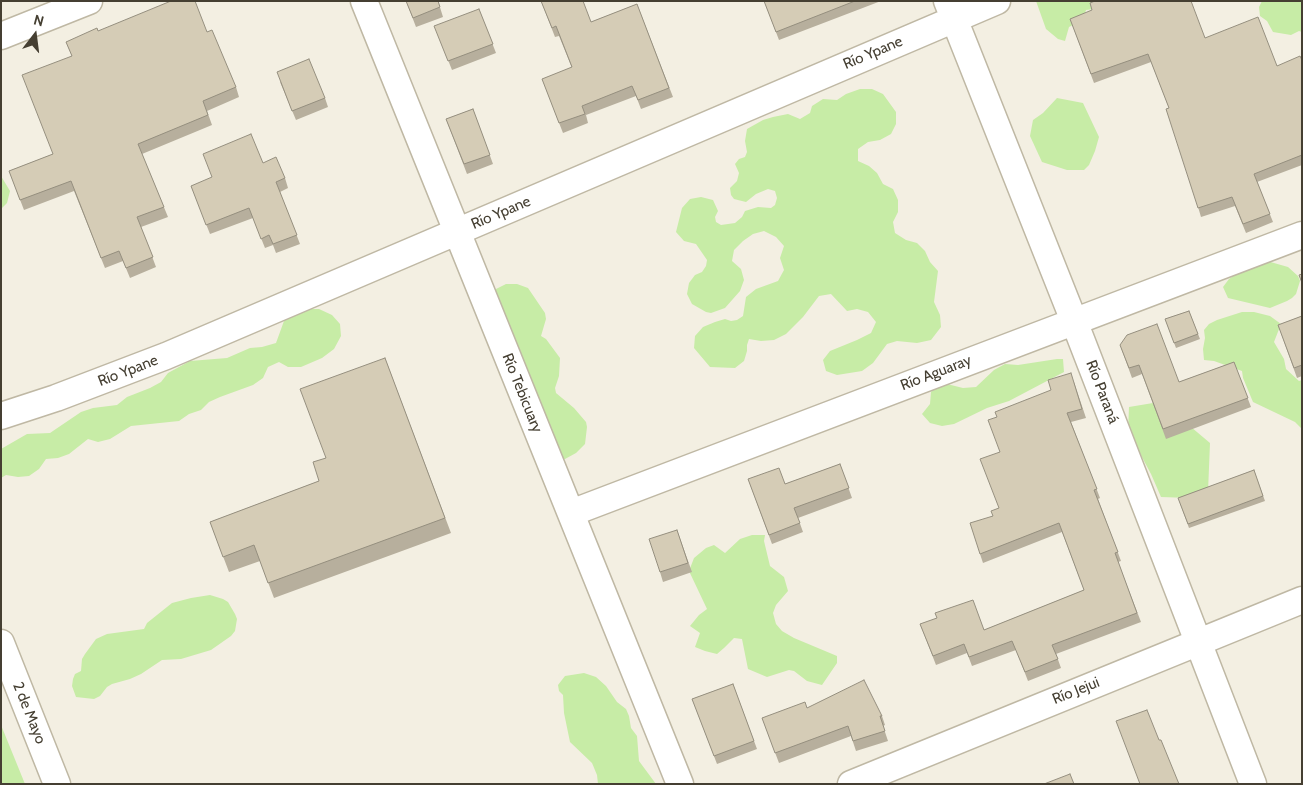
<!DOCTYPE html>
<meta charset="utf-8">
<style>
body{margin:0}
#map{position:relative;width:1303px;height:785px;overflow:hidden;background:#f3efe2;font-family:Cabin,sans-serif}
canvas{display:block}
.frame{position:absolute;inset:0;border:2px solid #453f32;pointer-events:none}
.north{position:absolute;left:10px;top:10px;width:50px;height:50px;-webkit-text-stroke:4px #fff;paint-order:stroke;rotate:15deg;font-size:14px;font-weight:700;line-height:20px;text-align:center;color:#453f32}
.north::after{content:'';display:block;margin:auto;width:18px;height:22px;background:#453f32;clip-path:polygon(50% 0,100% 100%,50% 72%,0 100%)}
</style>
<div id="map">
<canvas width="1303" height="785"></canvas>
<div class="frame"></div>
<div class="north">N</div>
</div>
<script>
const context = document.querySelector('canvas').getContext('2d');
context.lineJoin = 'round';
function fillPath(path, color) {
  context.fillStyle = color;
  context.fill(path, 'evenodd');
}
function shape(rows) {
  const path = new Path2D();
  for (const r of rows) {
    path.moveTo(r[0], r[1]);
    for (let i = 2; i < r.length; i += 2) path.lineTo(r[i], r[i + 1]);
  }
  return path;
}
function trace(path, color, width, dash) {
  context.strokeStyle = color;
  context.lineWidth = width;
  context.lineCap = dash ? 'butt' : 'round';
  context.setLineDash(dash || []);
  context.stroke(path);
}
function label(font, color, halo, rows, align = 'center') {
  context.font = font + ' Cabin,sans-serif';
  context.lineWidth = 4.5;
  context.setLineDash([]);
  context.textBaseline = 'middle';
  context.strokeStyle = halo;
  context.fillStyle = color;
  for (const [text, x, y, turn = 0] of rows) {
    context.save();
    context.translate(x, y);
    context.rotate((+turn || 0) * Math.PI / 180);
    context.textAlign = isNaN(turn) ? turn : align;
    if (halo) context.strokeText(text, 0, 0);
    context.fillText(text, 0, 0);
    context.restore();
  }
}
fillPath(shape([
 [1036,1,1108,1,1110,7,1086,10,1083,20,1069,27,1065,41,1058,39,1046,29],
 [1262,1,1302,1,1302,32,1299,31,1291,35,1273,32,1267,21,1260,16,1259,7],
 [860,89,872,89,883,94,896,112,896,124,891,134,880,140,868,142,858,149,858,161,869,166,877,173,883,184,893,189,898,200,898,212,893,222,895,233,906,240,917,243,925,251,930,262,938,271,934,302,940,315,941,327,931,340,917,343,897,341,887,344,873,363,862,371,837,375,826,371,823,360,830,351,857,340,871,333,876,322,868,312,857,309,847,311,831,294,819,296,803,317,786,334,774,340,761,341,749,339,747,345,747,351,744,361,735,368,710,367,694,348,695,336,703,327,715,322,725,319,731,321,737,320,743,316,746,297,756,289,778,281,784,270,780,258,784,246,776,237,764,231,753,234,743,241,734,250,732,261,741,269,744,280,740,291,725,308,711,313,706,312,692,304,687,294,689,283,695,275,702,272,706,266,707,260,696,244,684,241,676,232,682,208,690,199,701,197,713,200,718,211,715,217,716,222,721,225,735,223,742,217,745,211,758,207,771,208,775,205,777,198,775,191,768,189,756,194,746,202,734,199,731,195,730,188,737,181,739,173,735,164,739,159,745,157,747,152,745,141,747,129,763,120,773,117,788,114,800,119,810,113,812,106,823,99,837,100,846,94],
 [1057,98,1083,103,1099,137,1095,151,1089,165,1084,170,1067,170,1042,162,1030,136,1033,120,1043,113],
 [1,176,10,191,7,203,1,209],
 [1267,261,1288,267,1298,276,1300,281,1296,294,1292,298,1287,301,1270,308,1228,298,1223,287,1229,279,1247,267],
 [506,284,517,284,528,288,545,313,546,319,541,336,546,339,560,358,559,376,555,388,556,393,574,408,586,422,587,427,585,444,576,453,565,459,553,458,492,291],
 [306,309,319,309,332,315,340,324,341,336,334,349,322,358,301,367,288,367,279,362,268,367,263,378,253,385,220,397,209,402,201,410,189,414,179,421,131,426,110,439,98,442,88,439,69,454,58,458,46,459,39,469,29,476,18,477,6,475,1,478,1,449,27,434,50,433,81,412,93,408,117,405,127,397,150,388,161,382,168,373,190,361,227,358,250,348,262,347,276,343,284,321,294,312],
 [1242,312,1254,312,1270,316,1281,324,1274,342,1284,359,1286,369,1299,381,1302,380,1302,429,1295,422,1253,402,1243,378,1242,371,1214,361,1204,360,1203,349,1205,338,1204,330,1209,324,1217,320],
 [1057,359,1063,359,1064,372,1009,401,987,408,954,424,942,426,930,423,922,414,930,404,931,392,939,382,963,388,976,387,994,370,1005,364,1018,365],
 [1153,403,1191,427,1210,443,1208,492,1190,498,1161,497,1151,474,1128,431,1129,407],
 [752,535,765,535,764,541,770,566,784,577,788,591,776,605,773,613,776,624,782,631,794,638,837,656,837,663,822,685,807,681,794,671,789,670,767,677,748,669,742,639,734,638,724,648,717,654,705,651,695,647,700,633,690,626,699,615,707,609,689,571,694,558,706,548,714,545,725,553,740,539],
 [210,595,223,599,228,602,235,614,237,619,235,631,231,636,211,650,181,659,162,660,141,674,130,679,112,684,107,687,100,696,94,699,76,697,72,686,73,679,75,674,81,671,82,659,85,654,96,639,107,634,144,629,147,623,172,603,191,598],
 [584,673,596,677,606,686,617,702,626,709,629,716,631,728,637,736,639,761,656,784,598,784,597,775,592,763,570,742,564,713,563,695,559,691,558,685,565,676],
 [1,725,25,784,1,784]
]), '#c7eca6');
const minor = shape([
 [364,1,680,784],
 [947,1,1074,321,1253,784],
 [1,36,89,1],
 [1,416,56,398,166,356,997,1],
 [571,513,1302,235],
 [1,643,57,784],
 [851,784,1302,600]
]);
trace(minor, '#bfb8a4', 29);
trace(minor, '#fff', 26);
fillPath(shape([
 [406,1,438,1,443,17,416,27],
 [541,1,591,22,637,4,673,97,641,109,636,96,586,115,588,123,563,133,542,79,572,68,559,36,555,37],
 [764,1,881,1,779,40],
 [479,9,496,53,452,70,438,35],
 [1070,19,1205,38,1277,66,1302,60,1302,165,1257,182,1273,222,1246,233,1235,206,1201,217,1169,108,1151,62,1094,83],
 [98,31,207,32,236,87,239,97,207,111,212,125,142,154,168,217,141,227,156,267,130,278,123,261,105,268,74,191,24,210,9,171,53,154,72,56,66,42],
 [280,82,325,98,328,107,296,120],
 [473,109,493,164,467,174,446,119],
 [263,163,285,178,288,188,280,192,300,244,276,253,273,245,265,248,253,218,210,234,191,186],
 [1189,311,1200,339,1176,348,1165,319],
 [1302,316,1302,376,1297,378,1278,325],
 [1120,345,1179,382,1234,362,1251,407,1166,439,1142,374,1132,378],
 [385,358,451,533,274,598,260,561,229,572,210,522,319,481,326,458],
 [1074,382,1086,418,1071,422,1100,498,1098,499,1121,561,1118,562,1141,622,1056,654,1061,668,1028,681,1016,650,972,666,967,653,936,665,920,624,984,630,1084,590,1062,532,983,563,980,554,993,516,999,508,1000,452],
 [840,464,852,498,798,518,803,532,772,544,748,479,785,484],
 [1254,470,1265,501,1189,528,1178,498],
 [677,530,692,572,663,582,660,572],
 [733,684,757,749,717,764,692,699],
 [807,708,882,716,885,725,883,726,888,741,856,751,851,736,779,763,762,718]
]), '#b7af9d');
const building = shape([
 [171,1,195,1,207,32,212,30,236,87,203,101,208,115,138,144,164,207,137,217,153,257,126,268,119,251,101,258,71,181,20,200,9,171,53,154,22,75,72,56,66,42,97,28,98,31,171,1],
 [406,1,438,1,440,7,413,18,406,1],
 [541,1,583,1,591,22,637,4,669,88,638,100,632,86,582,106,585,114,559,123,542,79,572,67,556,26,552,28,541,1],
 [764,1,855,1,776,32,764,1],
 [1095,1,1191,1,1205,38,1258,17,1277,66,1300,56,1302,60,1302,155,1254,174,1270,214,1243,224,1232,197,1198,208,1166,109,1169,108,1148,54,1091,74,1070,19,1092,10,1090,3,1095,1],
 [479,9,493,44,448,61,434,26,479,9],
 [309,59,325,98,292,111,277,72,309,59],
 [473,109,490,155,464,164,446,119,473,109],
 [251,134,263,163,276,157,285,178,276,182,297,235,273,244,269,235,261,239,249,208,206,225,191,186,212,177,203,154,251,134],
 [1302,274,1302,283,1299,275,1302,274],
 [1189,311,1198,334,1174,343,1165,319,1189,311],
 [1302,316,1302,365,1294,368,1278,325,1302,316],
 [1157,324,1179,382,1234,362,1248,398,1163,429,1139,365,1129,368,1120,345,1127,335,1157,324],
 [385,358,445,518,268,583,254,545,223,557,210,522,319,481,313,462,326,458,300,389,385,358],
 [1071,373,1082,409,1067,413,1097,489,1094,490,1118,552,1115,553,1137,613,1052,645,1058,659,1025,672,1012,641,969,657,964,644,933,656,920,624,937,618,935,613,973,600,984,630,1084,590,1059,523,980,554,970,523,993,516,991,511,999,508,980,459,1000,452,988,420,997,417,995,412,1051,390,1048,380,1071,373],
 [840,464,849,488,794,508,800,523,769,535,748,479,779,468,785,484,840,464],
 [1254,470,1263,496,1188,524,1178,498,1254,470],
 [677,530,688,563,660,572,649,539,677,530],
 [864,680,882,716,880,716,885,731,853,741,848,726,775,753,762,718,805,702,807,708,864,680],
 [733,684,754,741,714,756,692,699,733,684],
 [1147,710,1159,740,1161,740,1179,784,1140,784,1116,721,1147,710],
 [1070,774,1074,784,1044,784,1070,774]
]);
fillPath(building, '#d5ccb6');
trace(building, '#958f7f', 1);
label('15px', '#453f32', '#fff', [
 ["Río Ypane",873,53,-23],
 ["Río Ypane",501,213,-23],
 ["Río Ypane",128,371,-21],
 ["Río Aguaray",936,373,-21],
 ["Río Paraná",1102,392,69],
 ["Río Tebicuary",522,393,68],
 ["Río Jejui",1076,691,-22],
 ["2 de Mayo",29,713,68]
]);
</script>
